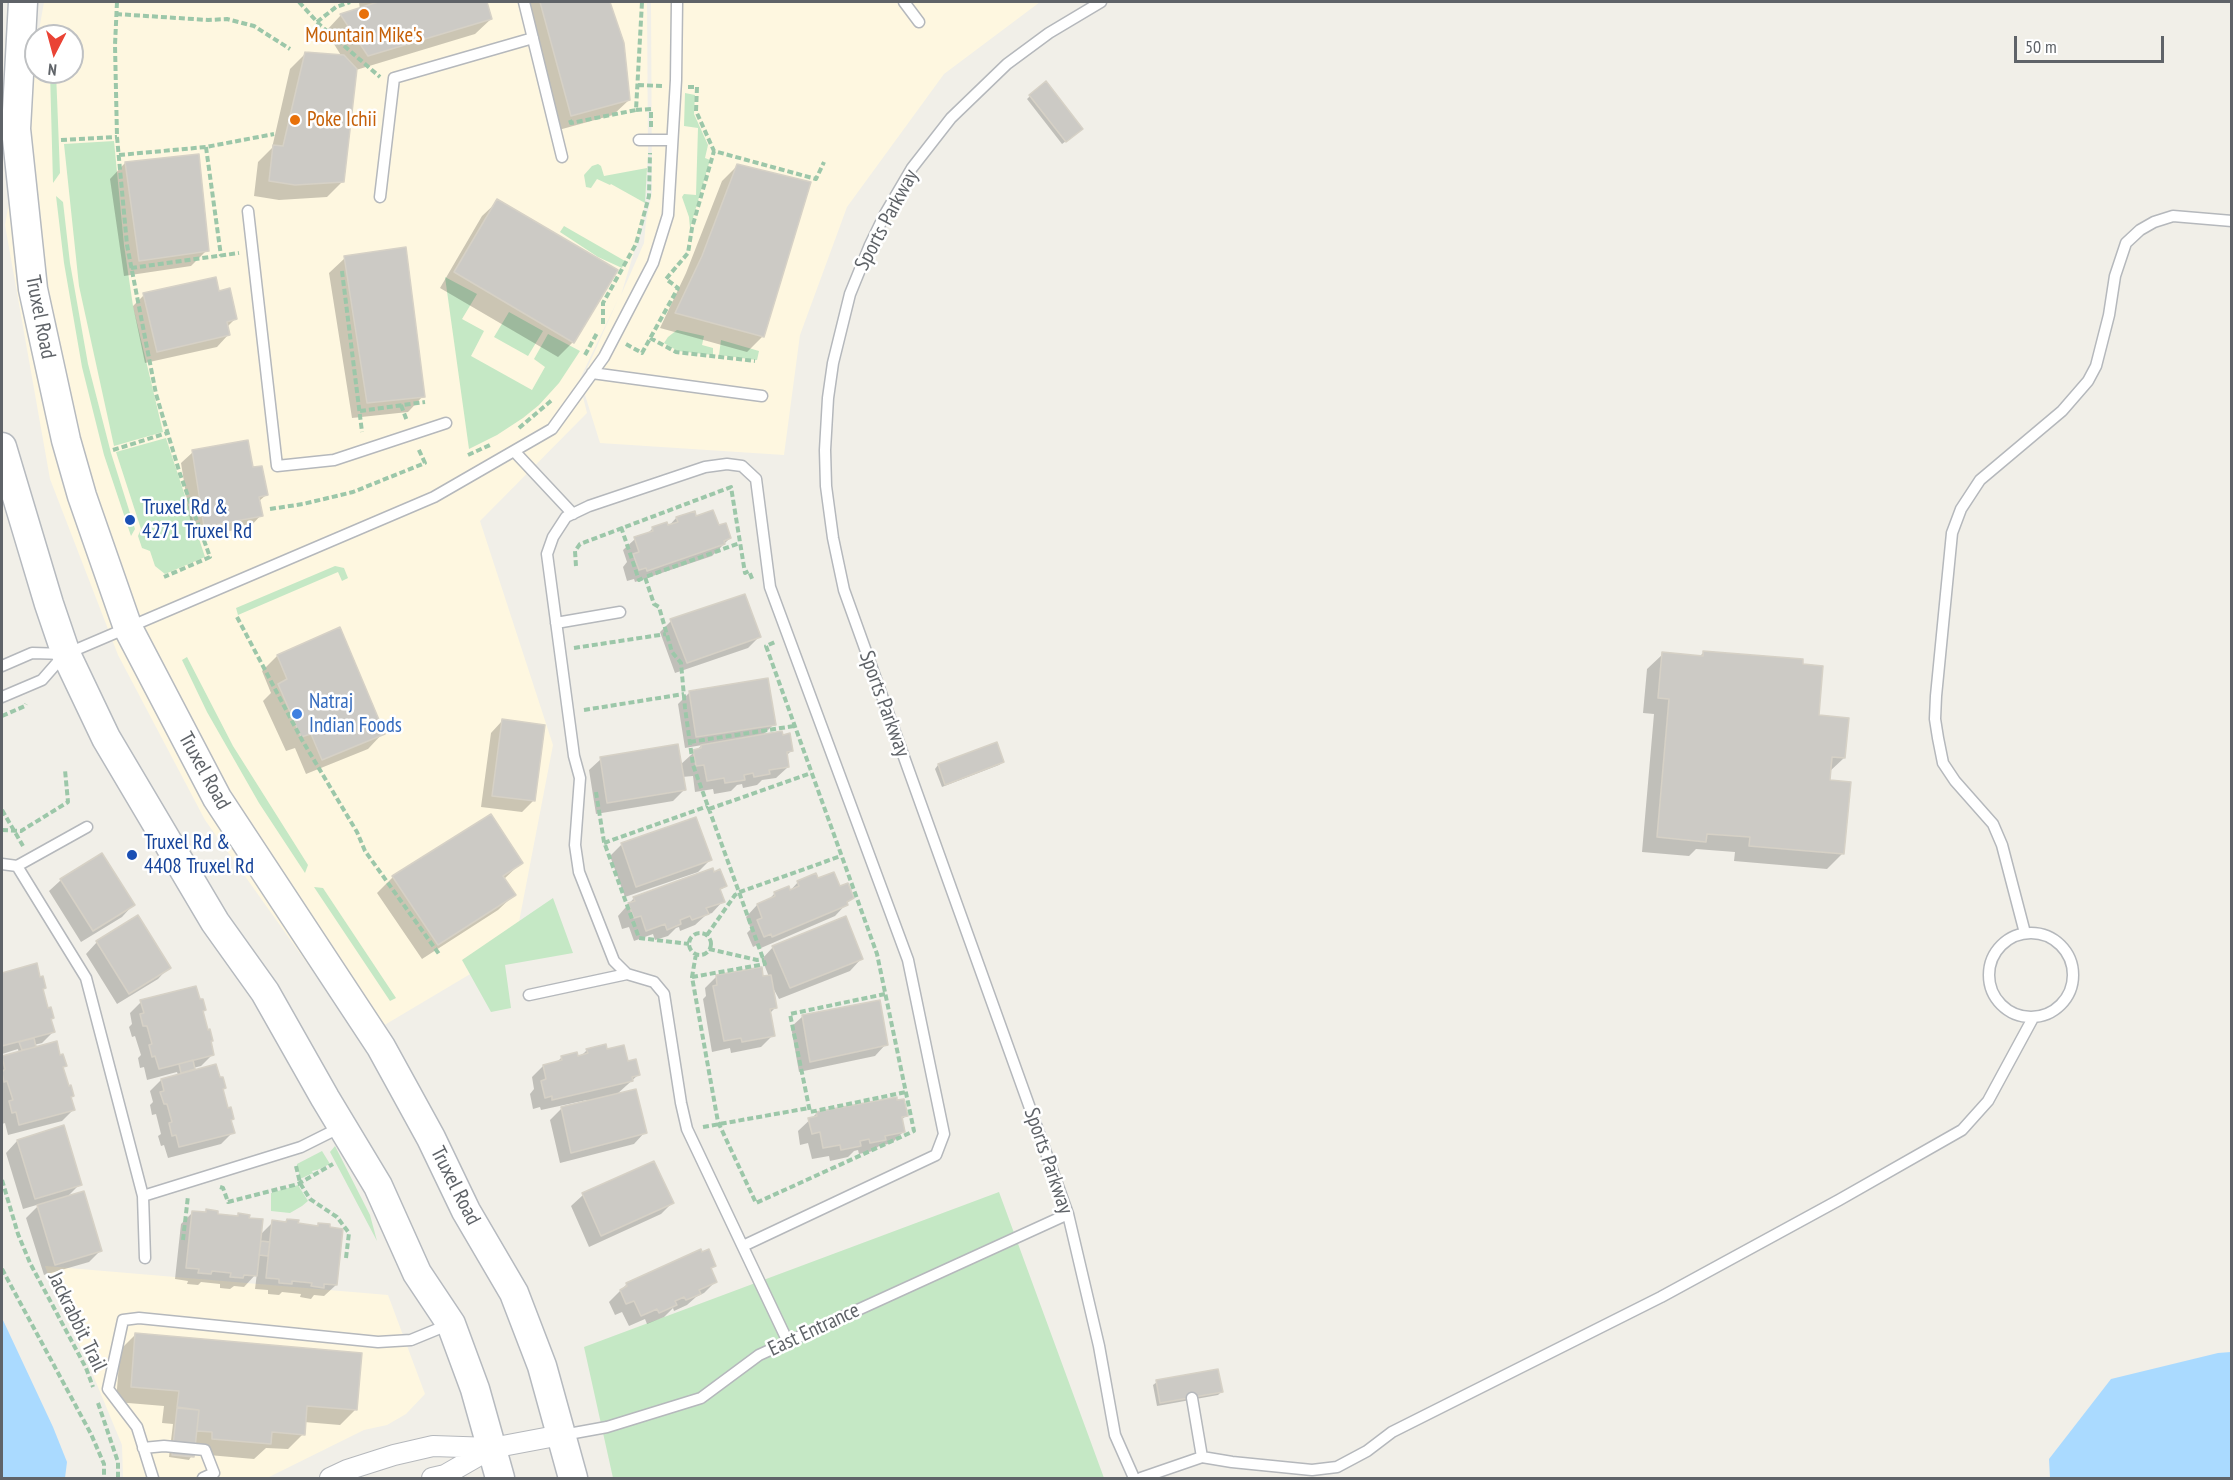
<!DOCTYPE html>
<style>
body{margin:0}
#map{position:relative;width:2233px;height:1480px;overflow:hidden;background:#f1efe8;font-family:"PT Sans Narrow",sans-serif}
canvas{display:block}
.frame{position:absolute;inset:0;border:3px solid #5f6368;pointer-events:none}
.north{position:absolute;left:24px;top:24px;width:60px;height:60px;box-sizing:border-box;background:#fff;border:2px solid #bfc1c3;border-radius:50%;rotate:186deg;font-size:16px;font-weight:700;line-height:24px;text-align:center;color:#5f6368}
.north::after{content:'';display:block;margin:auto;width:21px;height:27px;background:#ea4335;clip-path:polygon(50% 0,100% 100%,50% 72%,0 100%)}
.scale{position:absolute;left:2014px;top:36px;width:150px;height:27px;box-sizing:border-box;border:3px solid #5f6368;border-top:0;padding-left:8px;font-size:18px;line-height:21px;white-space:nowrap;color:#5f6368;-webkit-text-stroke:4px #fff;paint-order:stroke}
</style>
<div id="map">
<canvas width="2233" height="1480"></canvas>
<div class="frame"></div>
<div class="north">N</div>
<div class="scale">50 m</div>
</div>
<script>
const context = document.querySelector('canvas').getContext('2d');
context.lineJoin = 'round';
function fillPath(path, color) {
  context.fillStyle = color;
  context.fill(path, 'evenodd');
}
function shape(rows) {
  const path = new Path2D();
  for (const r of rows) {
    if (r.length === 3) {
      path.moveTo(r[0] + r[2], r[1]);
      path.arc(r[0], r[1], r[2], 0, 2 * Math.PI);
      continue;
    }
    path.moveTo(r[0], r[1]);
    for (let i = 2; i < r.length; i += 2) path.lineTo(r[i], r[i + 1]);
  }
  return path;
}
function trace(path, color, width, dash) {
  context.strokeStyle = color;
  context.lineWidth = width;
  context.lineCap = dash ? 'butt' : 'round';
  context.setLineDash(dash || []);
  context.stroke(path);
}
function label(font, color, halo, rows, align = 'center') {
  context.font = font + ' "PT Sans Narrow",sans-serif';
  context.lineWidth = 5;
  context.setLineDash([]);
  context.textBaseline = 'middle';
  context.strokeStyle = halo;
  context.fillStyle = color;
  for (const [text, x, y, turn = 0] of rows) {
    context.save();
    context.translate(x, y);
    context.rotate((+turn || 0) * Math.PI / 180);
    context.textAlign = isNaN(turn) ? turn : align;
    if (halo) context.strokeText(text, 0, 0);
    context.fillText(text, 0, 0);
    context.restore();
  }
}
fillPath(shape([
 [44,2,647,2,648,155,643,222,621,295,644,243,646,221,652,193,651,2,1040,2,944,74,847,207,800,335,784,455,600,443,581,382,619,297,579,381,587,413,480,521,553,745,514,948,361,1039,205,820,118,655,50,479,5,225,36,47,36,72,72,72,72,36,38,36],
 [45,1266,388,1295,425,1394,406,1414,387,1425,364,1430,267,1478,123,1478,122,1445,86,1358,62,1311]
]), '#fef7e0');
fillPath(shape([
 [50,72,56,72,60,173,53,183],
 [685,93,695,95,694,114,708,145,705,158,710,160,690,228,689,217,682,197,684,194,696,195,698,128,684,126],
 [114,141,124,245,133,306,163,432,114,446,79,286,64,144],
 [598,164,601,166,604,176,647,168,645,203,611,184,610,185,597,179,591,188,586,187,584,175,592,166],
 [56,196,63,202,70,263,88,364,111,453,135,529,131,536,104,455,82,367,64,263],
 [564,226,625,261,622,268,598,257,560,232],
 [445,277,477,294,462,319,484,331,471,356,532,390,545,367,534,359,548,334,580,351,559,383,539,405,523,418,497,435,469,449],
 [509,312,543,331,528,356,494,337],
 [677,330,704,336,702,345,713,348,713,355,678,351,664,343,668,337],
 [721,340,759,351,757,360,719,355],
 [166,438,205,557,165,574,155,566,150,551,142,548,138,536,141,529,116,452],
 [335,566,344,568,348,578,342,581,338,572,238,615,236,608],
 [187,657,233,746,308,865,305,873,259,803,207,712,182,660],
 [314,887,323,888,396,998,390,1001],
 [553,898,573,953,505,965,511,1008,491,1012,462,960],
 [335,1146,370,1215,377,1241,330,1152],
 [322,1151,330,1164,317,1170,312,1171,313,1173,300,1179,297,1164],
 [298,1185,308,1201,302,1206,290,1213,271,1211,271,1193],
 [999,1192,1104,1478,613,1478,584,1347]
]), '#c5e8c5');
fillPath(shape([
 [2,1318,53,1427,67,1462,65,1478,2,1478],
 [2231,1352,2231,1478,2050,1478,2049,1459,2111,1379,2218,1353]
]), '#aadaff');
fillPath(shape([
 [359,2,485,2,491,19,475,34,356,70,343,181,327,197,279,200,254,196,258,162,272,148,290,69,306,53,342,57,326,31,341,15,360,10],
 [521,2,608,2,623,43,629,100,613,115,555,131],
 [1030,96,1078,132,1062,144,1027,99],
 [125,163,207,250,191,266,124,276,110,179],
 [737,166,809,183,762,337,747,352,660,328,686,273,722,181],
 [498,201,573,342,558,357,440,288,482,216],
 [345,258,423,396,408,412,352,418,329,273],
 [218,292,235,319,227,327,228,335,217,347,145,363,133,306,144,295],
 [193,452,252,468,266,495,258,502,261,515,250,527,193,538,181,463],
 [694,513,695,518,718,527,730,538,712,556,635,582,634,579,627,581,623,567,627,562,623,550,635,539,646,535,653,528,667,528,676,518],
 [671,621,759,637,748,648,675,673,660,632],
 [1704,652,1818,717,1844,758,1829,772,1828,781,1843,853,1827,869,1734,861,1735,852,1696,849,1689,856,1642,852,1654,714,1643,713,1647,669,1663,654,1699,657],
 [277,656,383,733,368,749,306,774,295,748,286,751,263,701,271,693,262,671],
 [690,692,774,724,762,736,791,751,786,756,788,767,776,778,762,780,757,785,743,788,742,784,737,785,731,791,714,794,713,789,695,792,693,776,682,777,684,790,673,801,596,814,589,770,601,759,680,765,702,745,685,748,678,704],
 [502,721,533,801,522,812,481,807,491,733],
 [996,744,1003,762,999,765,942,787,935,769,938,765],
 [490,816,521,863,503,880,514,895,498,910,422,959,377,893,393,877],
 [622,844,710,860,698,872,625,897,610,856],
 [61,880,133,905,122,917,81,942,49,891],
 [817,880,840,888,852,898,835,916,761,948,759,944,753,947,747,933,751,929,746,917,757,905,767,902,774,894,789,892,798,882],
 [725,886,719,891,723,901,712,913,706,915,695,925,680,931,679,927,676,928,668,936,655,940,653,934,634,941,629,927,622,929,618,916,634,898],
 [97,942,169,967,158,979,117,1004,86,954],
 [773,947,861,959,850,971,779,999,772,986,776,1007,769,1014,773,1035,761,1047,731,1053,730,1048,712,1052,703,999,706,996,705,988,716,977,769,977,762,959],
 [36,965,53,1032,42,1043,34,1045,62,1068,72,1096,70,1098,73,1110,62,1121,8,1135,5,1123,2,1124,2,1058,19,1053,18,1049,2,1054,2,974],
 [141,1002,201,1012,213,1054,201,1066,193,1068,190,1072,222,1090,227,1110,229,1109,233,1132,221,1144,168,1158,164,1145,161,1146,158,1136,161,1134,156,1114,152,1115,150,1105,153,1102,150,1091,161,1080,178,1075,177,1072,147,1080,144,1067,140,1068,138,1058,141,1055,135,1036,132,1037,129,1027,132,1024,130,1013],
 [803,1016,886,1044,875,1056,799,1072,791,1027],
 [587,1050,606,1051,627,1063,638,1075,616,1095,645,1132,634,1144,560,1163,550,1120,561,1109,587,1102,587,1100,541,1110,540,1107,533,1109,530,1094,534,1089,532,1077,543,1066,556,1063,562,1057,580,1057],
 [896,1098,906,1116,901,1120,904,1131,892,1143,879,1146,873,1151,859,1154,858,1150,854,1151,848,1157,830,1161,829,1156,812,1159,808,1143,800,1145,798,1131,816,1114],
 [17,1141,80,1184,66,1198,101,1250,89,1262,44,1275,26,1218,40,1204,23,1209,6,1153],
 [583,1195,672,1203,661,1214,589,1247,571,1206],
 [207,1211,216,1215,236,1217,238,1215,248,1219,260,1235,273,1222,284,1223,287,1220,297,1224,316,1227,319,1225,336,1285,324,1296,314,1295,311,1299,300,1297,301,1294,282,1292,279,1295,268,1294,268,1290,255,1289,257,1273,244,1287,234,1286,230,1289,220,1288,220,1284,201,1282,198,1285,187,1284,188,1281,175,1279,181,1224,193,1212,204,1214],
 [714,1265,710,1269,716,1281,704,1293,696,1297,687,1305,674,1311,673,1308,664,1317,647,1324,645,1319,629,1326,622,1312,615,1315,609,1302,627,1284],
 [136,1334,355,1410,340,1425,304,1422,303,1434,288,1449,266,1448,254,1459,197,1454,197,1447,189,1460,169,1457,173,1424,162,1423,164,1406,116,1402,120,1350],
 [1157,1382,1221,1392,1218,1395,1157,1406,1153,1385]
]), '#0003');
const building = shape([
 [378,2,487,2,492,19,368,56,340,14,378,2],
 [540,2,610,2,624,43,630,100,571,116,540,2],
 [305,52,344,55,357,69,344,182,295,185,269,181,273,145,283,146,305,52],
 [1046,81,1083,129,1066,142,1029,95,1046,81],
 [199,154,209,251,139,261,125,162,199,154],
 [737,164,811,182,764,337,675,313,702,256,737,164],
 [497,199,618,270,574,343,454,272,497,199],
 [406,247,425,397,367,403,344,256,406,247],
 [216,277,219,291,230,288,237,319,227,322,230,335,157,352,143,293,216,277],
 [248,440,253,467,262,466,268,495,259,497,263,516,204,527,192,450,248,440],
 [713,510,719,525,726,523,731,538,724,541,725,544,647,571,646,568,639,570,633,554,639,552,634,537,653,531,652,527,667,522,668,525,678,522,676,517,695,511,696,516,713,510],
 [745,594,761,637,687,663,670,619,745,594],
 [340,627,385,734,322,760,311,734,301,737,278,684,287,679,277,655,340,627],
 [1703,651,1803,659,1803,664,1823,666,1819,715,1849,718,1845,758,1832,757,1830,780,1851,782,1844,854,1749,846,1750,837,1707,834,1706,842,1657,837,1669,699,1658,698,1662,652,1703,656,1703,651],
 [768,678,776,725,696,737,689,691,768,678],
 [502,719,545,725,535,801,492,796,502,719],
 [782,731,783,735,790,733,793,751,787,752,789,767,769,770,770,774,754,777,753,773,744,775,745,780,725,783,724,778,707,781,704,765,696,766,693,750,701,748,701,745,782,731],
 [997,742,1004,762,945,785,938,764,997,742],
 [678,744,686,790,607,803,600,757,678,744],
 [491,814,523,863,503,876,516,895,438,945,392,876,491,814],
 [696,817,712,860,636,887,621,843,696,817],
 [102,853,135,905,93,931,60,879,102,853],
 [713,868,714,872,720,869,727,886,720,889,725,902,706,908,709,914,692,920,690,916,680,920,681,924,667,930,665,924,646,931,641,916,634,918,628,903,635,901,633,897,713,868],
 [834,872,840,886,848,883,854,898,847,902,848,905,772,937,771,934,764,937,757,920,762,918,757,904,775,896,774,892,789,886,790,890,799,886,797,881,816,873,818,878,834,872],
 [138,915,171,968,129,994,96,941,138,915],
 [846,916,863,959,790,988,772,946,846,916],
 [37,963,40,977,43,976,46,988,43,989,48,1008,51,1007,54,1018,51,1019,55,1032,2,1046,2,973,37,963],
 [762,967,763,976,771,975,777,1008,770,1009,775,1036,742,1042,741,1038,724,1041,713,986,717,985,716,975,762,967],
 [196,986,200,999,203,999,206,1010,203,1011,208,1030,210,1029,213,1041,211,1041,214,1055,159,1069,155,1056,152,1057,149,1045,152,1044,147,1026,143,1026,140,1014,144,1013,140,1000,196,986],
 [880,1000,888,1045,810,1062,802,1015,880,1000],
 [34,1038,36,1047,22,1050,19,1042,34,1038],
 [57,1041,60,1055,63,1054,67,1066,63,1067,69,1086,71,1085,74,1096,71,1097,75,1110,19,1125,16,1112,12,1113,9,1101,13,1100,7,1081,4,1082,2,1072,5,1069,2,1056,57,1041],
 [606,1044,607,1049,624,1045,628,1061,636,1059,640,1075,632,1077,633,1081,552,1100,552,1096,545,1098,541,1081,546,1079,543,1065,562,1060,561,1056,577,1052,578,1056,588,1053,586,1049,606,1044],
 [193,1060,195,1069,181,1073,179,1064,193,1060],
 [216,1064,220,1077,223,1077,226,1088,223,1089,228,1108,231,1107,234,1119,231,1120,235,1133,179,1147,176,1135,172,1136,169,1123,172,1122,167,1104,164,1104,160,1092,164,1091,161,1079,216,1064],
 [636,1089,647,1133,571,1153,561,1107,636,1089],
 [897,1097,897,1100,904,1099,908,1116,902,1117,905,1132,885,1136,886,1140,870,1143,869,1139,860,1141,861,1146,841,1150,840,1145,823,1148,820,1132,812,1134,808,1118,817,1116,816,1112,897,1097],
 [64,1125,82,1185,35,1199,17,1140,64,1125],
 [654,1161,674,1203,601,1236,582,1193,654,1161],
 [84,1191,102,1251,55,1265,37,1205,84,1191],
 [206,1209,218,1211,218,1214,238,1216,238,1213,250,1215,249,1218,263,1219,257,1276,244,1275,243,1278,230,1277,231,1273,212,1271,211,1274,198,1273,199,1269,186,1268,192,1211,206,1212,206,1209],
 [287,1219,299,1220,298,1223,318,1226,318,1223,330,1224,330,1227,343,1229,337,1285,324,1284,324,1288,311,1286,312,1283,292,1281,292,1284,279,1283,279,1279,266,1278,272,1220,286,1222,287,1219],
 [261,1241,270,1242,268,1256,259,1255,261,1241],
 [701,1249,702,1252,709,1249,716,1266,711,1268,717,1282,699,1290,701,1294,686,1300,684,1297,675,1301,677,1305,659,1313,657,1309,641,1316,634,1301,626,1304,620,1290,627,1286,626,1283,701,1249],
 [135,1333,362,1353,357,1410,307,1406,305,1435,272,1432,271,1444,212,1439,212,1432,197,1431,199,1410,177,1407,179,1391,131,1387,135,1333],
 [1218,1369,1223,1392,1160,1403,1156,1380,1218,1369],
 [177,1408,199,1410,194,1457,172,1455,177,1408]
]);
fillPath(building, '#cccac5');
trace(building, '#d6d1c6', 1.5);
const service = shape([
 [524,2,562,157],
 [904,2,919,22],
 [1101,2,1049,33,1007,64,951,118,912,168,885,214,870,245,850,294,833,363,828,398,825,450,826,486,833,538,844,590,1068,1214,1099,1346,1115,1435,1134,1478],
 [639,140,672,140],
 [380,197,394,78,533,38],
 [248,211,277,466,334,460,446,423],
 [592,373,762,396],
 [514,451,573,514],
 [556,623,620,612],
 [2,666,32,653,66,654,434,497,552,429,604,357,653,263,668,215,676,80,677,2],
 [2,697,42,680,63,656],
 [2,864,17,866,86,978,143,1196,145,1258],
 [17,866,87,827],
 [2031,975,42],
 [2025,933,2002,845,1993,824,1955,781,1943,763,1938,738,1935,719,1936,696,1952,533,1961,509,1980,480,2062,411,2088,381,2096,366,2109,315,2115,276,2126,243,2140,230,2154,222,2173,216,2232,221],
 [529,995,627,974],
 [143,1196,301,1147,341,1127],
 [743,1246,936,1155,944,1134,908,960,770,587,756,479,742,466,727,464,705,467,589,506,566,517,553,537,547,554,574,756,580,778,575,845,579,872,614,961,627,974,654,982,664,994,681,1103,687,1129,788,1342],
 [1192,1398,1202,1457,1232,1462,1312,1470,1337,1467,1367,1451,1392,1432,1661,1297,1839,1200,1962,1130,1988,1101,2033,1018],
 [563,1435,607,1427,701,1398,759,1355,1068,1214],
 [143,1448,164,1446,205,1450,214,1473,203,1478],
 [153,1478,137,1427,108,1389,123,1320,139,1318,378,1342,411,1340,450,1324],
 [1141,1478,1202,1457]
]);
const minor = shape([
 [330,1478,347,1470,394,1455,433,1446,492,1448,561,1435],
 [432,1478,445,1475,492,1448]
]);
const secondary = shape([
 [23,2,16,129,33,289,66,440,82,496,128,628,217,798,381,1047,431,1138,466,1211,514,1293,542,1366,573,1478],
 [2,447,49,604,66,654,106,738,215,922,265,992,325,1098,378,1186,417,1273,451,1324,475,1389,500,1478]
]);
trace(service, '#b5b8bc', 13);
trace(minor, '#b5b8bc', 22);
trace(secondary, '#b6babf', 31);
trace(shape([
 [117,2,115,45,117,137,127,245,156,394,180,474,210,557,164,577],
 [299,2,320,25,380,77],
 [116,14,208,20,227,19,254,26,290,49],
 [317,22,336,7,350,2],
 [638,85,662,86],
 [688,87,697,87,696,111,714,151,816,179,824,162],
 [636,110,651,109,651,128],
 [570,120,571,123,636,110,642,2],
 [61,140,117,137],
 [206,147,221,256],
 [119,155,206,147,274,134],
 [131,268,239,253],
 [342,271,362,432],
 [603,324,603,303,636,244,649,196,650,153],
 [650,338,676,352,755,361],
 [626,344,642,353,678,288,666,279,688,253,692,228,714,151],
 [585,355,597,333],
 [401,405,407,421],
 [360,411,425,402],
 [519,428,552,400],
 [113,450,167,433],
 [468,455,490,445],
 [270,509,303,504,353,492,425,463,418,448],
 [621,527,639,580,645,577],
 [576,566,575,551,580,544,731,487,745,573,749,571,753,581],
 [237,617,302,740,357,832,365,851,439,954],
 [574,648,666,634],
 [584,710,684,694],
 [2,716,25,706,26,704],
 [690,742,794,726],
 [596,792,604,842,639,938,689,944],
 [709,809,811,773],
 [2,810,23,846],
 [2,830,21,831,68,802,65,770],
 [604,843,708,806],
 [700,944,11],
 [707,935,735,895,740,892,841,856],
 [709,949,757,960,764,959],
 [696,954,692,977,718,1122,756,1203,914,1131,877,954,766,646,775,642],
 [692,977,765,964,693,765,685,708,681,663,672,652,659,607,654,604,645,577,740,543],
 [885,994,790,1014,810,1112,906,1092],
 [703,1127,809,1108],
 [296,1166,300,1183,310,1199,337,1217,349,1233,346,1258],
 [2,1180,18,1234,30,1263,86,1368,93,1387],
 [220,1187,223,1188,228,1202,298,1184,333,1164],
 [183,1240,188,1196],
 [2,1269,91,1434,104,1464,104,1478],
 [98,1403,118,1462,118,1478]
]), '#9cc7a9', 4, [6, 3]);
trace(service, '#fff', 10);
trace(minor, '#fff', 20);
trace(secondary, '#fff', 28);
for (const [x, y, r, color] of [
 [364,14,6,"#e8710a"],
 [295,120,6,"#e8710a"],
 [130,520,6,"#1a4fb4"],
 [297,714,6,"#3f7fe0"],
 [132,855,6,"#1a4fb4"]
]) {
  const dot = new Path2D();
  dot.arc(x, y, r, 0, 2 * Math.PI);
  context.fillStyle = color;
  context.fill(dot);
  trace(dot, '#fff', 2);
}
label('21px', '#c56008', '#fff', [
 ["Mountain Mike's",364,36],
 ["Poke Ichii",307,120,"left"]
]);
label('21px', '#5f6368', '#fff', [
 ["Sports Parkway",887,220,-62],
 ["Truxel Road",40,317,79],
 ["Sports Parkway",884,704,70],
 ["Truxel Road",204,771,61],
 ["Sports Parkway",1048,1161,71],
 ["Truxel Road",455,1186,63],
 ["Jackrabbit Trail",77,1322,64],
 ["East Entrance",814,1330,-25]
]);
label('21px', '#164399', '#fff', [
 ["Truxel Rd &",142,508],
 ["4271 Truxel Rd",142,532],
 ["Truxel Rd &",144,843],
 ["4408 Truxel Rd",144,867]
], 'left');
label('21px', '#366cbe', '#fff', [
 ["Natraj",309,702],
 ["Indian Foods",309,726]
], 'left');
</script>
